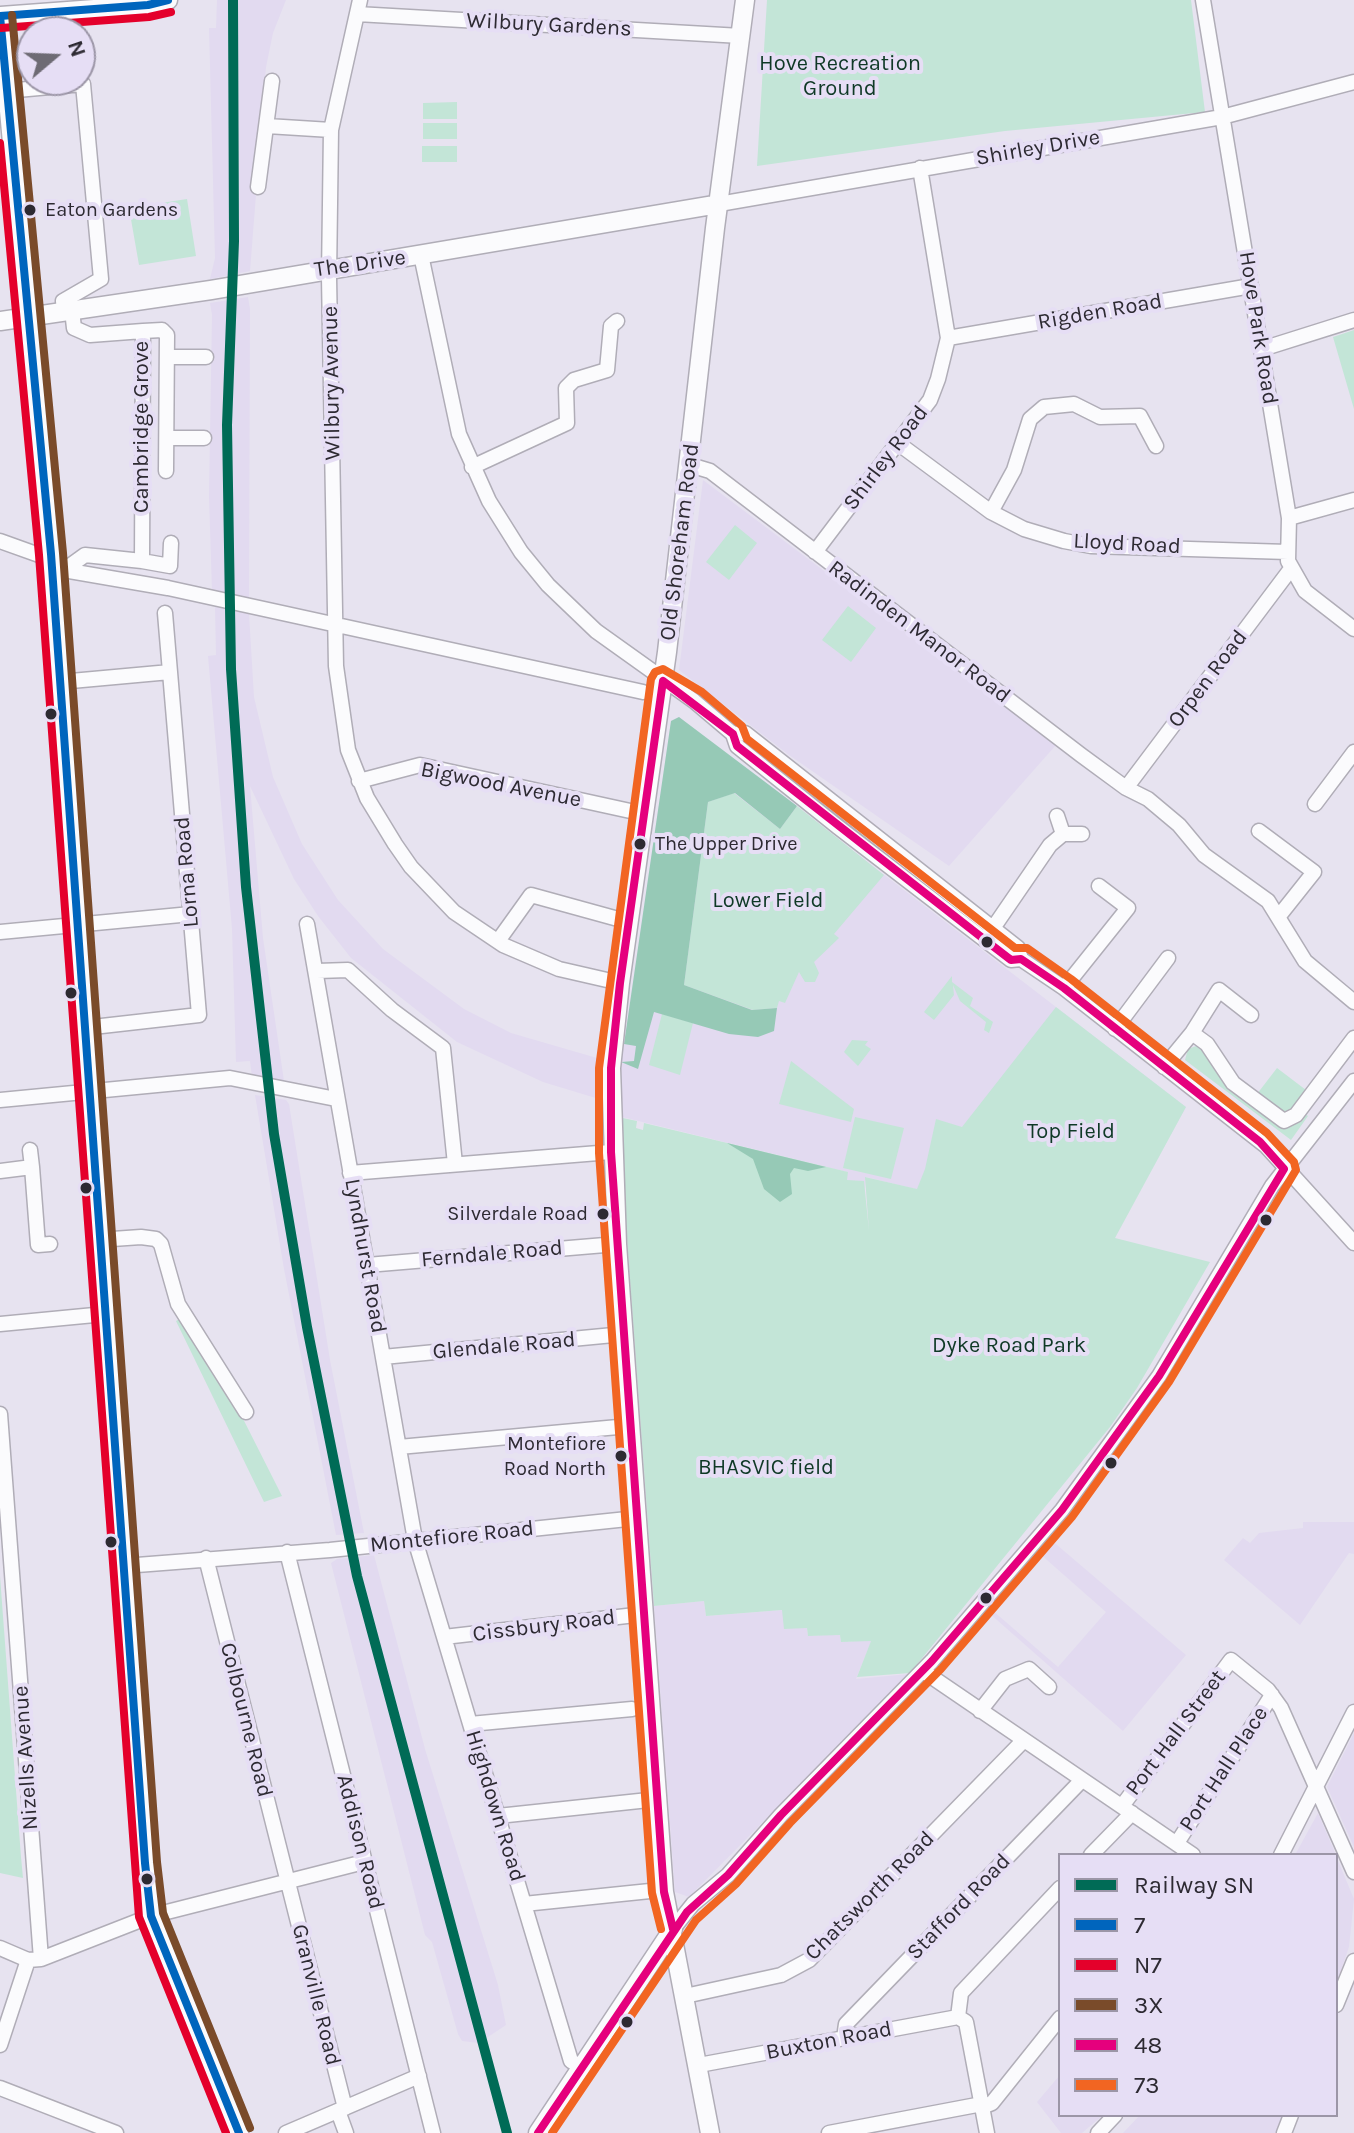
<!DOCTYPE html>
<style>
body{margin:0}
#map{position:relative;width:1354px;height:2133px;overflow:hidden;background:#e7e3f0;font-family:Karla,sans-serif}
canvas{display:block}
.legend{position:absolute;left:1058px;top:1853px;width:280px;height:264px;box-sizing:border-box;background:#e6def5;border:2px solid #9c96a7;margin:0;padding:10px 14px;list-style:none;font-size:24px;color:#2d2a32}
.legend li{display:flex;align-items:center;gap:16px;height:40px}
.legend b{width:40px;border:2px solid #9c96a7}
.north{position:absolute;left:16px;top:16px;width:80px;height:80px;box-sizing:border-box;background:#e6def5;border:2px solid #9c96a7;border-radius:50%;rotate:71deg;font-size:22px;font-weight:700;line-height:32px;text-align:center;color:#2d2a32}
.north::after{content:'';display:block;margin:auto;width:28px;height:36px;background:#6e6b74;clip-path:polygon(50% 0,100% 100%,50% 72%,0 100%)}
</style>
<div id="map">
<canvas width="1354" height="2133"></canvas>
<ul class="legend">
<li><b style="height:10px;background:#006b56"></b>Railway SN</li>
<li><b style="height:10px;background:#0065bd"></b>7</li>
<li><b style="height:10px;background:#e4002b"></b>N7</li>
<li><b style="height:10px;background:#7a4b2a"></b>3X</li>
<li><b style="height:10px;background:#e5007d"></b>48</li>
<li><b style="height:10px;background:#f26522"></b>73</li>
</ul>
<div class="north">N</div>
</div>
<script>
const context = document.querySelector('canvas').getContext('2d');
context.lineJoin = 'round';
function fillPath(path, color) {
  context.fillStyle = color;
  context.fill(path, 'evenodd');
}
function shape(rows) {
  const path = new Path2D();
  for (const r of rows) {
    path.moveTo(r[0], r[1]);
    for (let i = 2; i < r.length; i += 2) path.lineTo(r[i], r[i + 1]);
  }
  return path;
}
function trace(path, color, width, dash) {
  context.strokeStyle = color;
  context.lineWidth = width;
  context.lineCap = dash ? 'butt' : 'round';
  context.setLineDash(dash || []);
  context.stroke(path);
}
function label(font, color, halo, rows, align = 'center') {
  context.font = font + ' Karla,sans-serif';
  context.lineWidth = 8;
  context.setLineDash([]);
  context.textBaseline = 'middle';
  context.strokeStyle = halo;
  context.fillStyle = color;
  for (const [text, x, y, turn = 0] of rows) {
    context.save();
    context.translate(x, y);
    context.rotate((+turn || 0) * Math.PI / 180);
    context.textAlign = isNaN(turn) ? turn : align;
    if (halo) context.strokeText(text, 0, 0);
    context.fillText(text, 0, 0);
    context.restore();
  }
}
fillPath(shape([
 [217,0,286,0,273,33,266,67,250,271,210,279,215,258,209,28,216,28],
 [248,297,250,309,249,599,212,591,209,496,212,315,210,303],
 [703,480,1056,745,949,866,789,755,679,670],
 [215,607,249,614,254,697,273,777,302,844,338,900,383,949,464,1009,511,1033,597,1058,599,1099,543,1082,457,1042,351,958,318,916,294,879,250,786,263,938,284,1081,252,1077,250,1061,236,1062,232,929,208,656,216,655],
 [679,717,1186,1107,1114,1238,866,1177,859,1247,808,1243,847,1172,618,1116,621,1062,671,721],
 [255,1095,286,1100,289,1104,330,1360,364,1533,336,1535,284,1269],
 [1303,1522,1354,1522,1354,1554,1349,1553,1300,1625,1224,1560,1243,1538,1250,1543,1259,1533,1303,1528],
 [1050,1539,1186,1655,1123,1731,989,1613,992,1610,1058,1667,1106,1612,1039,1553],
 [374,1555,425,1749,498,1985,506,2025,479,2043,462,2041,458,2034,432,1942,425,1935,331,1563,337,1559],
 [704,1601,706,1616,783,1610,807,1627,808,1636,840,1634,841,1642,872,1640,856,1679,909,1674,689,1897,675,1892,654,1606],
 [1354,1733,1354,1847,1327,1787],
 [1318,1813,1336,1855,1295,1855],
 [1336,1856,1354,1899,1349,1947,1336,1985],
 [1060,2075,1060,2115,1103,2115,1082,2133,1061,2133,1037,2102],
 [1140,2115,1283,2115,1275,2133,1123,2133]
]), '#e2daf0');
fillPath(shape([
 [767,0,1191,0,1205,112,1005,131,757,166],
 [457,102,457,119,423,119,423,103],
 [423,123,457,123,457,139,423,139],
 [422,146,457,146,457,162,422,162],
 [187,199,196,256,139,265,129,208],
 [1354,330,1354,409,1333,337],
 [735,525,757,543,729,580,706,562],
 [848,606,876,628,851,662,822,640],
 [734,793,780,829,797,806,884,875,834,934,839,938,814,962,819,973,815,982,805,982,799,972,785,1003,779,1001,777,1008,753,1010,684,985,708,802],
 [952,976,952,982,973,998,970,1006,993,1022,989,1033,984,1030,986,1022,960,1001,953,985,954,995,934,1020,924,1012],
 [1056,1007,1186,1107,1115,1238,1210,1262,1137,1388,1110,1427,910,1673,857,1677,871,1641,841,1642,840,1635,808,1636,807,1628,784,1629,782,1610,706,1616,704,1601,654,1606,618,1117,637,1121,636,1128,643,1130,644,1123,848,1172,847,1180,864,1181,869,1231,865,1177,917,1189,925,1169,936,1119,962,1127],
 [662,1014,693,1023,680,1075,649,1065],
 [852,1040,868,1041,865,1045,871,1049,858,1066,844,1052],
 [1196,1046,1205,1050,1213,1068,1228,1086,1278,1123,1304,1113,1308,1116,1291,1140,1185,1060,1188,1049],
 [791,1061,854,1109,851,1122,779,1104],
 [1277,1068,1306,1090,1292,1111,1285,1114,1257,1094],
 [855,1117,904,1128,891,1179,843,1168],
 [181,1318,230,1393,282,1496,264,1502,176,1321],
 [0,1576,21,1857,23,1878,0,1873]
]), '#c3e5d7');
fillPath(shape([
 [679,717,797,806,780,829,735,793,708,802,684,985,752,1010,777,1008,774,1031,758,1037,729,1034,654,1012,638,1069,621,1062,634,1061,636,1046,624,1044,671,721],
 [727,1143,826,1167,808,1171,794,1168,790,1174,792,1194,780,1202,764,1189,753,1159]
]), '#96c9b6');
const minor = shape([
 [360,0,331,130,329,277,336,666,348,750,367,798,395,844,411,867,454,912,503,945,559,969,620,983],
 [1203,0,1289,518,1288,561,1305,591,1354,629],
 [357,14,741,36],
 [6,91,83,84,101,279,63,301,64,311],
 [267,126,331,130],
 [258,187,272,81],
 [719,204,1222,117,1354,82],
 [421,255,459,434,489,501,521,552,548,585,596,631,694,701,733,734,737,746,838,827,1011,960,1021,959,1064,988,1266,1146,1354,1243],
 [143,331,162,330,167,335,166,471],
 [948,338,1251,286],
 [1262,349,1354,320],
 [167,357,206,357],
 [167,438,204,438],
 [899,444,991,512,1024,529,1064,541,1091,546,1288,552],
 [690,465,710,471,1081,755,1126,788,1148,799,1179,825,1204,855,1268,901,1305,961,1354,1002],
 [472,467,567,423,566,388,574,380,607,370,611,326,617,321],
 [991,512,1014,470,1030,419,1044,407,1074,404,1100,417,1140,416,1156,446],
 [1289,518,1354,500],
 [0,541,39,555,51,554],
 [815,552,930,400,938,379,948,338,920,168],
 [142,561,170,566,171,543],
 [52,568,168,588,643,692],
 [67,568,85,555,142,561,143,331,90,335,74,328,72,310],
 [60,682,170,672],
 [733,734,745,733,1018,948,1021,959],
 [359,781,420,765,644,814],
 [1126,788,1290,570],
 [1315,804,1354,752],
 [1057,816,1063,834],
 [1259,831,1314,872,1279,916],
 [307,924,415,1540,571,2061,581,2067],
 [0,932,191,914],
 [989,934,1050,845,1063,834,1082,834],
 [498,941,531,895,629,922],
 [317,971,348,970,392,1010,443,1048,455,1164],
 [1064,988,1128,908,1099,886],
 [84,1028,199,1015,165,613],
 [1115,1029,1168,958],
 [1192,1033,1207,1044,1233,1083,1284,1121,1296,1115,1354,1038],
 [1164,1067,1192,1033,1219,990,1251,1015],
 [0,1100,230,1078,336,1099],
 [30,1150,32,1167],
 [0,1171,32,1167,38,1245,50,1244],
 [350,1173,611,1152],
 [98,1240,141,1237,156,1239,161,1244,178,1304,246,1412],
 [367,1265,617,1244],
 [0,1324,105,1314],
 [383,1357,624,1334],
 [0,1414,41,1959],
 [399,1447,629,1426],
 [287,1552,433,2133],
 [206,1558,345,2108],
 [124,1566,330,1550,637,1518],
 [444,1637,644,1614],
 [923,1671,1193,1855],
 [980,1711,1005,1679,1029,1669,1049,1687],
 [470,1724,632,1709],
 [1122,1806,1231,1660,1268,1690,1281,1708,1354,1872],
 [498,1816,658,1799],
 [1177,1843,1272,1695],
 [1091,1855,1132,1813],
 [1281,1855,1354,1712],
 [524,1904,650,1891],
 [673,1929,693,1904,728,1875,781,1815,932,1661,1062,1510,1159,1376,1272,1186,1354,1081],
 [0,1948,28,1960,41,1959,151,1916,364,1862],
 [685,1996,781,1975,809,1960,1023,1741],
 [1336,2005,1354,1961],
 [958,2017,961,1993,1060,1888],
 [958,2017,966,2022,987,2133],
 [844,2038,846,2024,1082,1780],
 [0,2045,28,1960],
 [699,2065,958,2017],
 [0,2088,116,2133],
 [982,2107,992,2103,1060,2018],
 [338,2111,346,2133],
 [286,2133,419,2076],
 [829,2133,982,2104],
 [1098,2133,1115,2115],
 [1284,2133,1291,2115]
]);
const major = shape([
 [168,0,148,5,0,16,51,554,145,1863,151,1916,239,2133],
 [0,321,211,290,719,204],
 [538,2133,673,1929],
 [710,2133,664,1892,617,1244,611,1068,620,983,667,652,715,228,745,0]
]);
trace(minor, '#b0adb7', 17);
trace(major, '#b0adb7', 21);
trace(minor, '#fbfbfd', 14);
trace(major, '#fbfbfd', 18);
trace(shape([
 [0,16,51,554,145,1863,151,1916,239,2133],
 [0,16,148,5,168,0]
]), '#0065bd', 8);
trace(shape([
 [1,28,149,17,171,12],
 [0,143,39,555,139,1917,226,2133]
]), '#e4002b', 8);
trace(shape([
 [12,15,63,553,157,1862,163,1913,250,2128]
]), '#7a4b2a', 8);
trace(shape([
 [538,2133,687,1912,728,1875,781,1815,932,1661,1062,1510,1159,1376,1284,1169,1260,1142,1064,988,1021,959,1011,960,985,940,737,746,733,734,663,681,620,983,611,1068,611,1152,664,1892,673,1929]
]), '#e5007d', 8);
trace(shape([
 [552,2133,696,1920,736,1884,790,1823,941,1669,1072,1517,1169,1382,1296,1170,1294,1162,1267,1133,1071,979,1027,948,1015,948,747,739,742,726,702,692,663,669,655,672,651,679,599,1068,599,1153,652,1893,661,1929]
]), '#f26522', 8);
trace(shape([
 [233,0,234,241,227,425,231,669,246,887,274,1134,307,1327,357,1576,507,2133]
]), '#006b56', 10);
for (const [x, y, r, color] of [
 [30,210,7,"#2d2a32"],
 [51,714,7,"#2d2a32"],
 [640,844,7,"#2d2a32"],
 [987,942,7,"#2d2a32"],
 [71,993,7,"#2d2a32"],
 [86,1188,7,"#2d2a32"],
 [603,1214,7,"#2d2a32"],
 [1266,1220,7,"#2d2a32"],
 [621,1456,7,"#2d2a32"],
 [1111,1463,7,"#2d2a32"],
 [111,1542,7,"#2d2a32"],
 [986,1598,7,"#2d2a32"],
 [147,1879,7,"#2d2a32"],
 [627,2022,7,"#2d2a32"]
]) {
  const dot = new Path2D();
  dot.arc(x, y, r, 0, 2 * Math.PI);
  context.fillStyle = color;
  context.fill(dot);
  trace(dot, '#e6def5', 3);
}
label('20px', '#2d2a32', '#e6def5', [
 ["Eaton Gardens",45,210],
 ["The Upper Drive",655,844],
 ["Silverdale Road",588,1214,"right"],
 ["Montefiore",606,1444,"right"],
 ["Road North",606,1469,"right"]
], 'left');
label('22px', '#2d2a32', '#e6def5', [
 ["Wilbury Gardens",549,25,3],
 ["Shirley Drive",1038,148,-10],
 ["The Drive",360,264,-8],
 ["Rigden Road",1100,312,-10],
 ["Hove Park Road",1258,328,81],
 ["Wilbury Avenue",332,383,-91],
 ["Cambridge Grove",142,427,-90],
 ["Shirley Road",886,458,-53],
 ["Old Shoreham Road",680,542,-83],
 ["Lloyd Road",1127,544,3],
 ["Radinden Manor Road",919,632,37],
 ["Orpen Road",1208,679,-53],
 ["Bigwood Avenue",501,785,11],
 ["Lorna Road",187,872,-95],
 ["Ferndale Road",492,1254,-5],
 ["Lyndhurst Road",365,1256,80],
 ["Glendale Road",504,1346,-5],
 ["Montefiore Road",452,1537,-6],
 ["Cissbury Road",544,1626,-7],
 ["Colbourne Road",246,1720,76],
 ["Port Hall Street",1176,1733,-53],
 ["Nizells Avenue",26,1758,-94],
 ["Port Hall Place",1224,1769,-57],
 ["Highdown Road",495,1806,73],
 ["Addison Road",360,1842,76],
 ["Chatsworth Road",870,1896,-45],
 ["Stafford Road",959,1907,-46],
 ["Granville Road",316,1995,76],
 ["Buxton Road",829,2041,-11]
]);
label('22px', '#0f3926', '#e6def5', [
 ["Hove Recreation",840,64],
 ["Ground",840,89],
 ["Lower Field",768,901],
 ["Top Field",1071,1132],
 ["Dyke Road Park",1009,1346],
 ["BHASVIC field",766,1468]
]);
</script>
